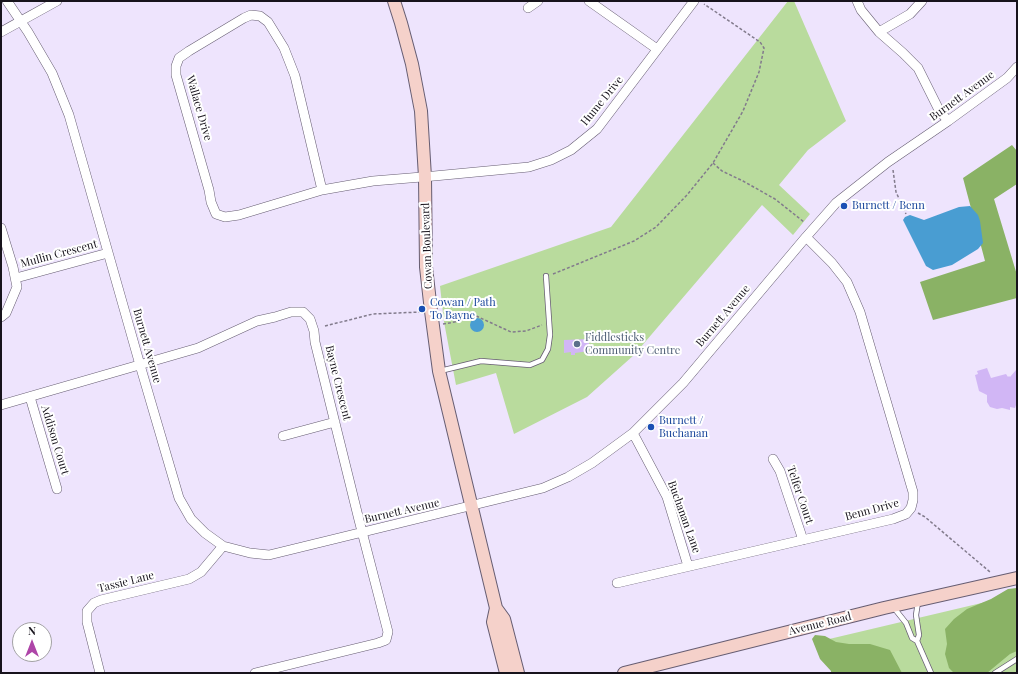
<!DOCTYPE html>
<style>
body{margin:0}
#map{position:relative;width:1018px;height:674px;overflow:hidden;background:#eee4fd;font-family:"Playfair Display",serif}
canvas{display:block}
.frame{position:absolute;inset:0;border:2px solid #17131c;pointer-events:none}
.north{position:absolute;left:12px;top:622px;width:40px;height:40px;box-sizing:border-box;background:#fff;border:1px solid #a2a1a4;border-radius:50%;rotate:0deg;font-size:11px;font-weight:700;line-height:16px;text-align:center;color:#17131c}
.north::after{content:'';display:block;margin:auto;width:14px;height:18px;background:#ae45a8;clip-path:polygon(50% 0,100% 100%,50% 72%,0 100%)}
</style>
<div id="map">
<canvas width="1018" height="674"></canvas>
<div class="frame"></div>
<div class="north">N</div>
</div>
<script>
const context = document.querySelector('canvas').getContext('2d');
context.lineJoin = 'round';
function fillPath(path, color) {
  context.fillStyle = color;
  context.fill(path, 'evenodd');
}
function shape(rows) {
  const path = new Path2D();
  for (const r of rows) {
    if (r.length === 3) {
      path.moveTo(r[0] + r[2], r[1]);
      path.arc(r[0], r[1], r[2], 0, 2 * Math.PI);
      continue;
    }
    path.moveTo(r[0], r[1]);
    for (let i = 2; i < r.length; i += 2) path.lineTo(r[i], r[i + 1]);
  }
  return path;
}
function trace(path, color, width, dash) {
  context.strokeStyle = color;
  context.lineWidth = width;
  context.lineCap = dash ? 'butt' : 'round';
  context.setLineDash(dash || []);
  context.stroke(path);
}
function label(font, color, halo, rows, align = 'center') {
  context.font = font + ' "Playfair Display",serif';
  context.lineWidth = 4;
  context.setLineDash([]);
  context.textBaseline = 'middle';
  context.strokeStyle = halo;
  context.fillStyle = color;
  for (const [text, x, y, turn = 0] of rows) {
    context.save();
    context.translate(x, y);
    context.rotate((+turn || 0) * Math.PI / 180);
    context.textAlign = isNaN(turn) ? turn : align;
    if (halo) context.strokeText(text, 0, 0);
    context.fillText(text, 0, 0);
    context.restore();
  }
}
fillPath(shape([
 [788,1,794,1,846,121,808,150,779,185,810,214,793,235,762,205,634,355,587,397,514,434,496,373,456,385,444,322,440,286,611,227],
 [1017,588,1017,673,833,673,825,640,990,601]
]), '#b9db9d');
fillPath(shape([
 [1012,145,1017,151,1017,184,994,199,1017,275,1017,298,933,320,920,282,985,261,963,178],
 [1017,588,1017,651,1010,654,987,673,954,673,949,668,945,654,947,644,945,629,954,619,967,609,991,599,1008,589],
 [815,635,825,636,836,642,849,644,870,644,890,650,902,673,831,673,831,671,820,659,812,639]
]), '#8ab265');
fillPath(shape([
 [970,206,978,215,980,221,983,243,978,249,952,265,933,270,926,266,903,220,905,217,910,215,924,220,959,207],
 [477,325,7]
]), '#499dd2');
fillPath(shape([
 [589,339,589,351,575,353,575,355,571,355,571,352,564,353,564,340],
 [987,368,991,378,1006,374,1008,377,1009,376,1010,377,1016,370,1017,372,1017,402,1015,408,1010,407,1010,410,1002,408,997,409,990,407,987,402,987,395,979,391,975,375,978,374,977,371]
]), '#d1b6f5');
const lane = shape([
 [440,371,481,361,530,365,542,360,548,349,550,335,546,276],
 [894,608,906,623,912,638,917,641,931,673],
 [917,641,919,635,916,615,918,602],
 [995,673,1017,659]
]);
const street = shape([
 [7,1,28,32,52,73,69,115,140,365,179,498,191,519,205,533,223,546,250,553,269,555,543,488,568,477,592,463,633,433,683,383,806,237,836,203,888,162,948,121,1007,78,1017,67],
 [589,1,657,49],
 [857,1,861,10,879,32,903,53,918,68,939,110,948,121],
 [528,8,538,1],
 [1,32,57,1],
 [879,32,910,14,922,1],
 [322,190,295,76,284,48,268,22,260,16,251,15,244,18,189,51,179,58,176,66,176,75,209,190,211,202,216,214,225,217,239,215,322,190,373,181,434,176,529,167,551,160,571,150,597,129,694,1],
 [1,228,13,267,17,287,6,313,1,317],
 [16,278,108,253],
 [30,397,57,489],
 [1,405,198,348,257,321,275,317,291,312,303,312,310,319,314,331,315,342,359,520,388,632,386,640,378,643,255,673],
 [633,433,667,497,688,566],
 [283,436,335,422],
 [773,459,780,471,803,540],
 [617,583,893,519,906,514,911,508,913,500,913,492,860,312,847,282,832,263,806,237],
 [100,673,87,622,87,611,94,603,101,600,189,579,201,572,223,546]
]);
const secondary = shape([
 [394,1,401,23,412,64,421,111,425,177,426,267,431,311,439,371,496,608,504,619,518,673],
 [496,608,493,622,506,673],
 [624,673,884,608,1017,578]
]);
trace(lane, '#665d72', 6);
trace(street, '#665d72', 10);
trace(secondary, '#665d72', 14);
trace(shape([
 [713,163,722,171,743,181,775,199,804,222],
 [893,170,896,192,906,214],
 [553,274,634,241,656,227,687,195,713,163,743,111,759,72,764,48,760,42,704,4],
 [443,324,461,321,474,315,511,332,526,331,542,325],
 [325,326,373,314,421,312],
 [918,513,925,517,990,572]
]), '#827b8c', 1.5, [3, 2]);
trace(lane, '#fff', 4.5);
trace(street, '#fff', 9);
trace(secondary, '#f5d1ca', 12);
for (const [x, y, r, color] of [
 [844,206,4,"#1a4fb4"],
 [422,309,4,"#1a4fb4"],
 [577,344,4,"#5c6f8a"],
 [651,427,4,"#1a4fb4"]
]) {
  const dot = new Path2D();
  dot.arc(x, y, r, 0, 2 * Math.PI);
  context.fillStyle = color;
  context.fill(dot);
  trace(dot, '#fff', 1.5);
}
label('11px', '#17131c', '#fff', [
 ["Burnett Avenue",962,96,-36],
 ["Hume Drive",602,101,-51],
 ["Wallace Drive",199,108,74],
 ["Cowan Boulevard",427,246,-92],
 ["Mullin Crescent",59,254,-15],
 ["Burnett Avenue",723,316,-50],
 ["Burnett Avenue",147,346,74],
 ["Bayne Crescent",338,383,76],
 ["Addison Court",55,440,73],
 ["Telfer Court",800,495,71],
 ["Benn Drive",872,510,-15],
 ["Burnett Avenue",402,511,-13],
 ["Buchanan Lane",684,517,70],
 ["Tassie Lane",126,582,-14],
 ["Avenue Road",820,624,-14]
]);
label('11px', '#164399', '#fff', [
 ["Burnett / Benn",852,206],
 ["Cowan / Path",430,303],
 ["To Bayne",430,316],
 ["Burnett /",659,421],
 ["Buchanan",659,434]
], 'left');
label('11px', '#4e5e75', '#fff', [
 ["Fiddlesticks",585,338],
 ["Community Centre",585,351]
], 'left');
</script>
